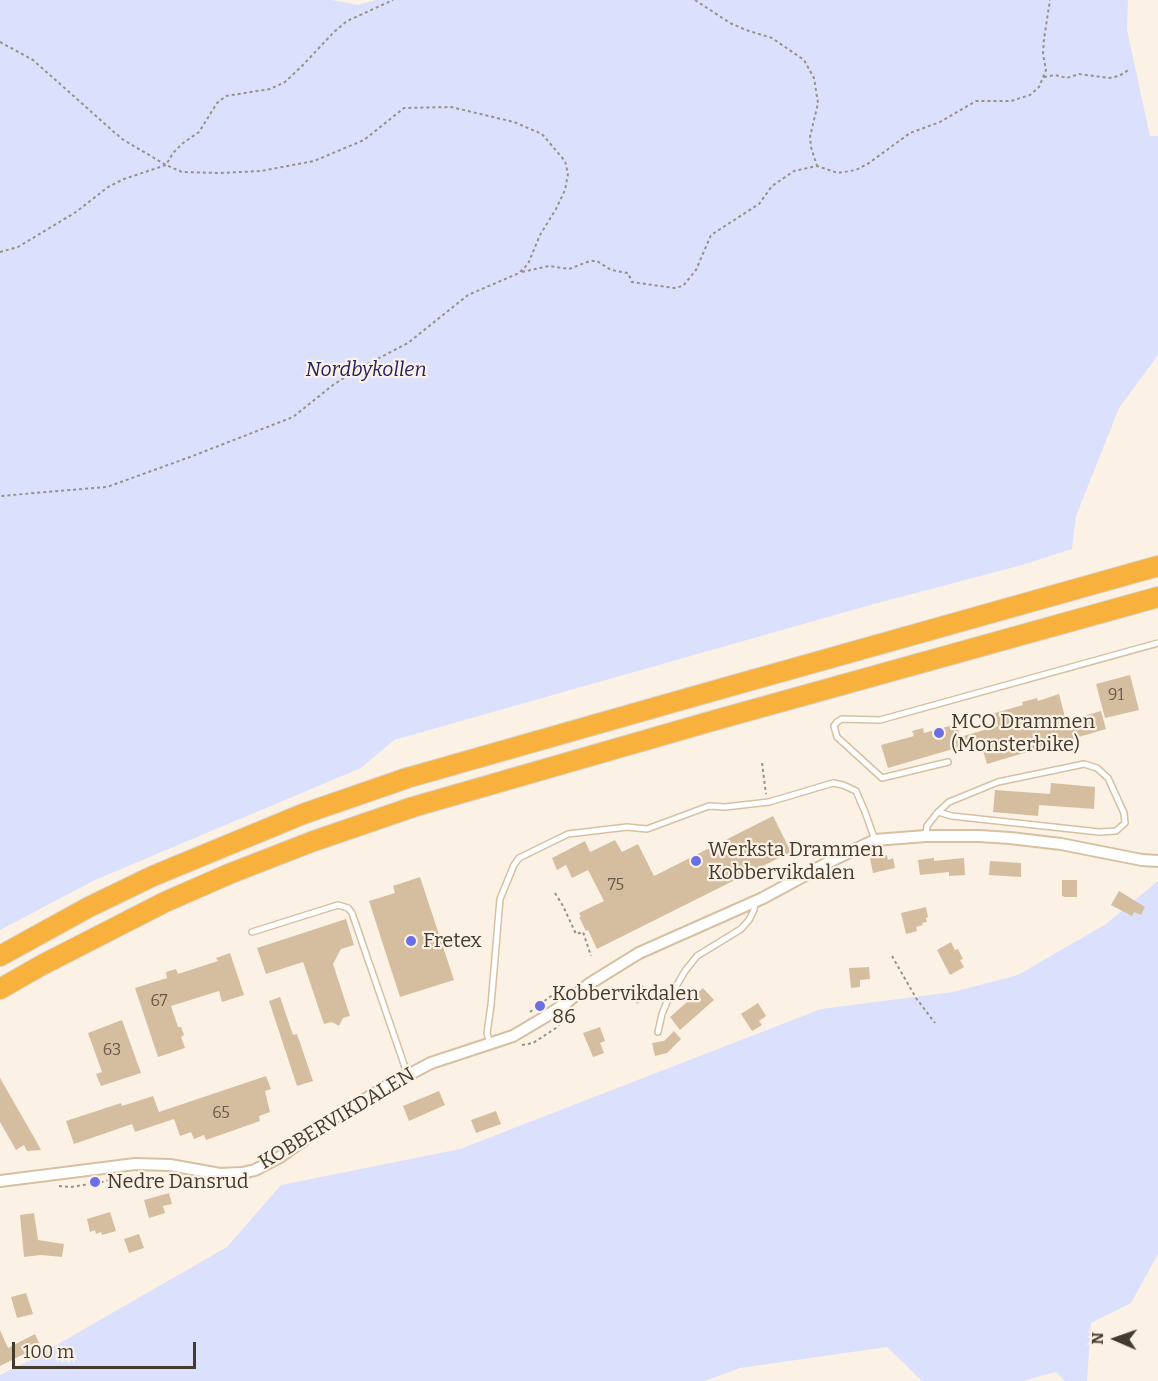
<!DOCTYPE html>
<style>
body{margin:0}
#map{position:relative;width:1158px;height:1381px;overflow:hidden;background:#fbf2e5;font-family:Bitter,serif}
canvas{display:block}
.north{position:absolute;left:1086px;top:1309px;width:60px;height:60px;-webkit-text-stroke:4px #fbf2e5;paint-order:stroke;rotate:272deg;font-size:16px;font-weight:700;line-height:24px;text-align:center;color:#443a2e}
.north::after{content:'';display:block;margin:auto;width:21px;height:27px;background:#443a2e;clip-path:polygon(50% 0,100% 100%,50% 72%,0 100%)}
.scale{position:absolute;left:12px;top:1342px;width:184px;height:27px;box-sizing:border-box;border:3px solid #443a2e;border-top:0;padding-left:8px;font-size:18px;line-height:21px;white-space:nowrap;color:#443a2e;-webkit-text-stroke:4px #fbf2e5;paint-order:stroke}
</style>
<div id="map">
<canvas width="1158" height="1381"></canvas>
<div class="north">N</div>
<div class="scale">100 m</div>
</div>
<script>
const context = document.querySelector('canvas').getContext('2d');
context.lineJoin = 'round';
function fillPath(path, color) {
  context.fillStyle = color;
  context.fill(path, 'evenodd');
}
function shape(rows) {
  const path = new Path2D();
  for (const r of rows) {
    path.moveTo(r[0], r[1]);
    for (let i = 2; i < r.length; i += 2) path.lineTo(r[i], r[i + 1]);
  }
  return path;
}
function trace(path, color, width, dash) {
  context.strokeStyle = color;
  context.lineWidth = width;
  context.lineCap = dash ? 'butt' : 'round';
  context.setLineDash(dash || []);
  context.stroke(path);
}
function label(font, color, halo, rows, align = 'center') {
  context.font = font + ' Bitter,serif';
  context.lineWidth = 4.5;
  context.setLineDash([]);
  context.textBaseline = 'middle';
  context.strokeStyle = halo;
  context.fillStyle = color;
  for (const [text, x, y, turn = 0] of rows) {
    context.save();
    context.translate(x, y);
    context.rotate((+turn || 0) * Math.PI / 180);
    context.textAlign = isNaN(turn) ? turn : align;
    if (halo) context.strokeText(text, 0, 0);
    context.fillText(text, 0, 0);
    context.restore();
  }
}
fillPath(shape([
 [0,0,332,0,358,5,376,0,1128,0,1127,30,1150,136,1158,136,1158,355,1119,408,1076,516,1072,549,1022,565,874,604,394,740,361,768,95,880,0,930],
 [1158,881,1158,1254,1131,1303,1091,1323,1087,1381,1065,1381,1056,1372,1023,1381,922,1381,887,1347,740,1368,705,1381,0,1381,0,1375,32,1359,227,1247,281,1185,460,1149,821,1009,953,992,1018,975,1106,924]
]), '#dbe0fd');
fillPath(shape([
 [1130,675,1139,710,1105,718,1096,684],
 [1059,694,1066,721,1101,711,1106,729,987,764,980,741,888,768,881,745,914,736,912,731,923,728,924,733,957,724,960,737,998,726,995,713,1023,705,1022,702,1037,698,1038,701],
 [1051,783,1095,787,1094,809,1039,805,1038,816,993,812,995,790,1050,794],
 [773,816,791,852,597,949,588,930,586,931,579,917,581,917,579,913,604,901,588,870,572,878,566,865,557,870,552,858,585,841,590,852,615,840,622,852,638,844,654,876],
 [887,855,888,860,893,858,895,868,873,873,870,858],
 [934,858,934,861,964,858,965,875,949,876,949,872,920,875,918,860],
 [990,861,1021,863,1021,877,989,875],
 [420,877,454,980,400,997,369,901,395,893,393,886],
 [1062,880,1077,880,1077,897,1063,897,1064,896,1062,896],
 [1119,891,1145,907,1141,915,1134,912,1132,916,1111,905],
 [926,907,928,917,926,918,927,922,922,923,923,925,916,927,917,931,906,934,901,913],
 [346,919,354,945,341,949,333,964,350,1016,343,1018,339,1026,332,1022,324,1024,303,962,266,974,257,948],
 [951,942,955,950,958,949,963,959,960,960,964,967,950,975,937,950],
 [230,953,244,995,222,1002,219,991,171,1006,178,1027,181,1027,184,1035,181,1037,185,1048,158,1057,135,988,167,978,166,972,176,969,178,974,218,961,216,958],
 [869,967,870,979,860,980,860,987,851,988,849,968],
 [643,985,649,996,637,1004,630,993],
 [703,988,714,1000,680,1030,670,1017],
 [280,997,293,1035,297,1034,313,1081,297,1086,269,1001],
 [758,1003,766,1016,759,1021,762,1025,752,1031,741,1014],
 [122,1020,141,1073,101,1086,96,1074,102,1072,88,1033],
 [600,1027,605,1041,600,1043,604,1053,593,1057,583,1033],
 [674,1031,681,1039,667,1053,655,1056,652,1043,664,1041],
 [266,1076,271,1089,265,1091,270,1112,259,1116,260,1121,206,1140,204,1135,194,1139,191,1132,180,1136,174,1119,135,1132,132,1124,74,1144,66,1121,121,1103,122,1106,153,1096,159,1112],
 [0,1078,35,1139,41,1150,27,1151,24,1145,16,1150,0,1122],
 [439,1091,445,1105,409,1121,403,1106],
 [496,1111,501,1124,476,1133,471,1120],
 [169,1193,172,1204,163,1206,165,1213,149,1218,144,1200],
 [110,1212,116,1231,102,1235,101,1232,96,1234,95,1230,90,1232,87,1219],
 [34,1213,38,1240,64,1244,62,1257,41,1255,24,1257,20,1215],
 [139,1234,144,1248,129,1253,124,1239],
 [26,1293,33,1314,17,1318,11,1297],
 [0,1330,8,1348,35,1334,39,1343,37,1344,38,1347,0,1366]
]), '#d5be9f');
const service = shape([
 [948,762,882,778,837,737,834,726,837,722,842,719,880,720,1158,643],
 [926,836,927,826,938,812,949,802,998,782,1084,764,1097,768,1108,778,1124,813,1125,823,1116,831,1099,832,952,816,938,812],
 [252,932,338,905,348,908,352,913,408,1076],
 [658,1032,662,1014,667,1002,685,971,697,956,741,929,749,920,754,910,755,903],
 [490,1044,487,1033,491,1005,500,899,514,865,519,858,568,834,627,827,647,829,709,806,725,807,769,802,833,783,843,785,856,791,865,812,875,840]
]);
const minor = shape([
 [0,1181,135,1164,170,1165,220,1174,242,1173,255,1170,280,1157,334,1118,387,1086,431,1063,513,1036,545,1017,566,1003,589,984,639,953,763,898,833,860,875,840,926,836,979,836,1010,838,1061,844,1142,860,1158,861]
]);
const motorway = shape([
 [0,956,89,907,153,876,303,814,407,778,706,693,1158,566],
 [0,989,42,965,165,902,229,874,311,842,413,807,712,721,1158,597]
]);
trace(service, '#d7c0a1', 8);
trace(minor, '#d7c0a1', 14);
trace(motorway, '#d6d4d1', 22);
trace(shape([
 [695,0,730,23,746,30,772,38,804,60,814,78,818,103,810,137,811,147,817,166],
 [0,42,33,60,122,139,166,165,182,172,219,173,261,171,314,161,364,140,404,108,451,107,514,122,542,134,565,161,568,174,565,190,556,209,540,235,528,264,519,273,468,295,408,343,358,369,333,385,293,417,190,457,107,487,0,496],
 [1044,77,1055,75,1067,78,1079,74,1109,78,1119,76,1130,69],
 [0,252,18,247,76,212,108,187,124,179,166,165,173,153,183,143,199,132,217,103,226,96,270,89,285,82,302,66,334,32,347,21,393,0],
 [522,272,549,266,569,269,590,261,597,261,611,270,628,273,632,282,674,288,683,286,696,270,711,235,759,204,772,186,794,171,817,166,838,173,856,170,869,163,910,133,940,122,976,101,1011,101,1030,95,1039,87,1046,70,1043,54,1044,39,1050,0],
 [762,763,766,794],
 [555,893,563,906,576,934,583,932,591,956],
 [892,956,916,998,935,1023],
 [530,1012,559,990],
 [522,1045,533,1043,556,1028,563,1020],
 [59,1186,71,1187,102,1182,113,1179]
]), '#9a9084', 2, [3, 3]);
trace(service, '#fff', 5);
trace(minor, '#fff', 10);
trace(motorway, '#f8b13d', 20);
for (const [x, y, r, color] of [
 [939,733,6,"#6a6ee7"],
 [696,861,6,"#6a6ee7"],
 [411,941,6,"#6a6ee7"],
 [540,1006,6,"#6a6ee7"],
 [95,1182,6,"#6a6ee7"]
]) {
  const dot = new Path2D();
  dot.arc(x, y, r, 0, 2 * Math.PI);
  context.fillStyle = color;
  context.fill(dot);
  trace(dot, '#fbf2e5', 2);
}
label('16px', '#685b4a', null, [
 ["91",1116,696],
 ["75",616,886],
 ["67",159,1002],
 ["63",112,1051],
 ["65",221,1114]
]);
label('italic 20px', '#242169', '#fbf2e5', [
 ["Nordbykollen",366,370]
]);
label('20px', '#443a2e', '#fbf2e5', [
 ["MCO Drammen",951,722],
 ["(Monsterbike)",951,745],
 ["Werksta Drammen",708,850],
 ["Kobbervikdalen",708,873],
 ["Fretex",423,941],
 ["Kobbervikdalen",552,994],
 ["86",552,1017],
 ["Nedre Dansrud",107,1182]
], 'left');
label('20px', '#443a2e', '#fbf2e5', [
 ["KOBBERVIKDALEN",337,1119,-31]
]);
</script>
